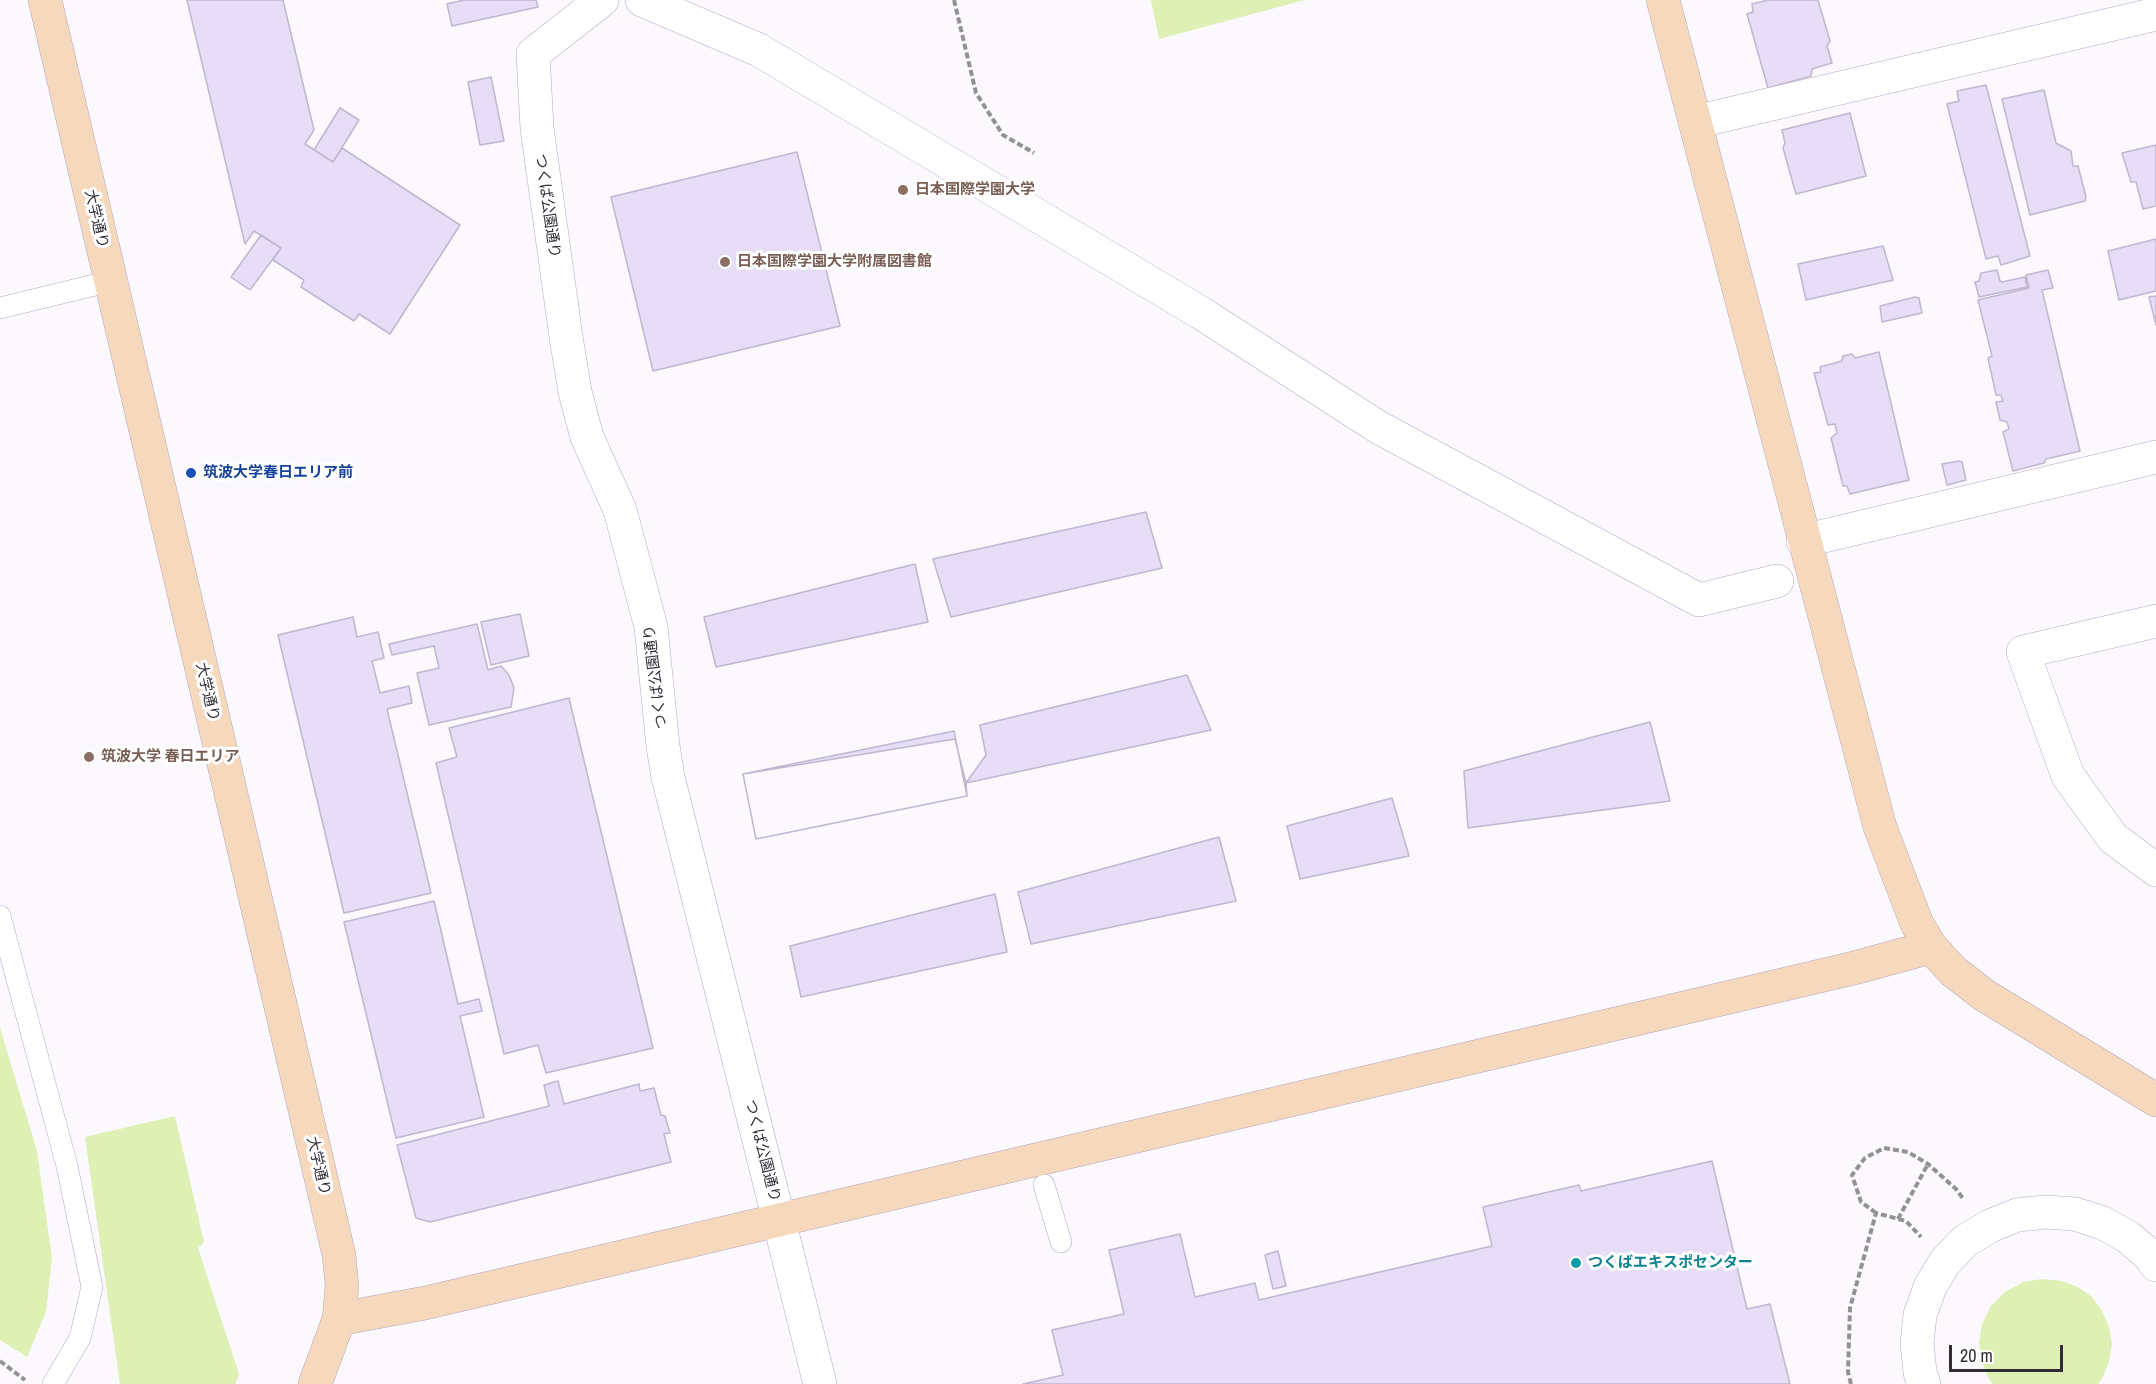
<!DOCTYPE html>
<meta charset="utf-8">
<style>
body{margin:0}
#map{position:relative;width:2156px;height:1384px;overflow:hidden;background:#fbf8fe;font-family:"Archivo Narrow",sans-serif}
canvas{display:block}
.scale{position:absolute;left:1949px;top:1345px;width:114px;height:27px;box-sizing:border-box;border:3px solid #312d37;border-top:0;padding-left:8px;font-size:18px;line-height:21px;white-space:nowrap;color:#312d37;-webkit-text-stroke:4px #fff;paint-order:stroke}
</style>
<div id="map">
<canvas width="2156" height="1384"></canvas>
<div class="scale">20 m</div>
</div>
<script>
const context = document.querySelector('canvas').getContext('2d');
context.lineJoin = 'round';
function fillPath(path, color) {
  context.fillStyle = color;
  context.fill(path, 'evenodd');
}
function shape(rows) {
  const path = new Path2D();
  for (const r of rows) {
    path.moveTo(r[0], r[1]);
    for (let i = 2; i < r.length; i += 2) path.lineTo(r[i], r[i + 1]);
  }
  return path;
}
function trace(path, color, width, dash) {
  context.strokeStyle = color;
  context.lineWidth = width;
  context.lineCap = dash ? 'butt' : 'round';
  context.setLineDash(dash || []);
  context.stroke(path);
}
function label(font, color, halo, rows, align = 'center') {
  context.font = font + ' "Archivo Narrow","Noto Sans JP",sans-serif';
  context.lineWidth = 6;
  context.setLineDash([]);
  context.textBaseline = 'middle';
  context.strokeStyle = halo;
  context.fillStyle = color;
  for (const [text, x, y, turn = 0] of rows) {
    context.save();
    context.translate(x, y);
    context.rotate((+turn || 0) * Math.PI / 180);
    context.textAlign = isNaN(turn) ? turn : align;
    if (halo) context.strokeText(text, 0, 0);
    context.fillText(text, 0, 0);
    context.restore();
  }
}
fillPath(shape([
 [1151,0,1305,0,1159,39],
 [0,1028,37,1151,52,1258,46,1312,27,1357,0,1340],
 [175,1116,204,1242,198,1248,239,1374,235,1384,120,1384,85,1137],
 [2042,1279,2062,1281,2078,1287,2092,1297,2102,1311,2109,1327,2112,1344,2109,1361,2103,1377,2098,1384,1993,1384,1990,1381,1982,1363,1979,1343,1982,1324,1991,1306,2005,1292,2023,1282]
]), '#dff0b5');
const building = shape([
 [187,0,283,0,314,130,305,144,333,162,342,148,460,225,390,334,359,314,354,321,301,287,304,280,273,260,281,248,254,231,245,244,187,0],
 [464,0,536,0,538,7,452,26,447,4,464,0],
 [1768,0,1818,0,1830,41,1827,46,1832,63,1812,69,1811,76,1768,88,1747,14,1753,12,1752,4,1768,0],
 [491,77,504,141,480,145,468,82,491,77],
 [1986,85,2030,256,2001,265,1998,256,1986,259,1947,104,1959,101,1957,91,1986,85],
 [2044,90,2056,143,2071,151,2073,166,2078,166,2086,197,2085,201,2030,215,2002,99,2044,90],
 [340,108,359,120,333,162,314,150,340,108],
 [1850,113,1866,176,1796,194,1783,148,1785,143,1782,130,1850,113],
 [2156,145,2156,206,2143,209,2136,182,2131,182,2122,153,2156,145],
 [797,152,840,326,653,371,611,197,797,152],
 [261,235,281,248,250,290,231,277,261,235],
 [2156,239,2156,291,2119,300,2108,251,2156,239],
 [1883,246,1893,280,1806,300,1798,264,1883,246],
 [1997,270,2000,281,2002,282,2025,277,2027,287,1979,297,1975,282,1979,281,1981,273,1997,270],
 [2048,270,2053,288,2042,290,2080,451,2046,459,2044,463,2013,471,2003,432,2009,429,2007,422,2000,420,1996,402,2003,401,2001,395,1996,395,1988,358,1992,356,1978,300,2029,288,2026,275,2048,270],
 [2156,296,2156,325,2149,297,2156,296],
 [1915,297,1919,298,1922,313,1882,322,1880,306,1915,297],
 [1879,352,1909,480,1850,494,1847,486,1843,486,1831,438,1837,433,1835,424,1828,425,1814,373,1821,372,1820,367,1842,361,1843,356,1852,354,1855,358,1879,352],
 [1959,461,1962,462,1966,480,1947,485,1942,464,1959,461],
 [1146,512,1162,568,951,617,933,559,1146,512],
 [915,564,928,622,716,667,704,617,915,564],
 [520,614,529,656,491,665,481,622,520,614],
 [353,617,357,637,378,632,384,658,372,661,380,693,409,686,412,703,387,709,431,893,344,913,278,635,353,617],
 [477,624,488,670,501,666,509,675,514,688,511,707,429,725,417,673,439,668,434,646,392,655,389,644,477,624],
 [1187,675,1211,730,966,783,986,755,980,725,1187,675],
 [569,698,653,1048,546,1073,538,1045,504,1054,436,763,457,757,449,728,569,698],
 [1650,722,1670,801,1468,828,1464,771,1650,722],
 [954,731,967,796,756,839,743,774,954,731],
 [955,739,966,783,967,796,756,839,743,774,955,739],
 [1392,798,1409,856,1300,879,1287,826,1392,798],
 [1219,837,1236,901,1031,944,1018,892,1219,837],
 [995,894,1007,952,801,997,790,946,995,894],
 [434,901,458,1004,479,999,482,1011,460,1016,484,1117,396,1138,344,922,434,901],
 [558,1081,564,1104,639,1084,640,1091,654,1088,661,1115,665,1116,670,1133,664,1134,671,1162,430,1222,416,1218,397,1145,549,1106,544,1085,558,1081],
 [1712,1161,1747,1309,1770,1304,1790,1384,1023,1384,1063,1375,1052,1330,1124,1314,1109,1250,1180,1234,1195,1297,1255,1283,1259,1300,1492,1246,1483,1207,1579,1185,1581,1191,1712,1161],
 [1278,1251,1286,1286,1273,1289,1265,1255,1278,1251]
]);
fillPath(building, '#e8ddf7');
trace(building, '#c1b6cf', 1.5);
const lane = shape([
 [0,308,111,281],
 [0,916,67,1166,92,1287,80,1338,53,1384],
 [1044,1185,1061,1242]
]);
const street = shape([
 [602,0,533,54,537,128,566,337,575,392,587,437,620,510,651,627,663,746,668,777,820,1384],
 [642,0,759,50,1201,313,1378,427,1699,600,1777,581],
 [1695,122,2156,14],
 [1803,541,2156,457],
 [2156,621,2023,652,2068,776,2113,838,2156,870],
 [1924,1384,1920,1372,1917,1343,1920,1315,1930,1287,1945,1262,1965,1241,1990,1226,2017,1215,2046,1212,2075,1214,2103,1223,2128,1237,2149,1255,2156,1265]
]);
const secondary = shape([
 [45,0,339,1255,342,1286,339,1319,315,1384],
 [1663,0,1880,827,1917,924,1931,947,1953,971,1984,995,2156,1100],
 [339,1319,425,1303,1854,968,1931,947]
]);
trace(lane, '#b3a8c1', 22);
trace(street, '#b3a8c1', 34);
trace(secondary, '#b3a8c1', 34);
trace(shape([
 [954,0,976,93,1003,135,1034,153],
 [1876,1213,1861,1202,1852,1175,1865,1158,1884,1148,1908,1152,1928,1164,1956,1189,1964,1200],
 [1898,1219,1928,1164],
 [0,1361,25,1380],
 [1851,1384,1848,1372,1850,1308,1876,1213,1906,1221,1921,1237]
]), '#939098', 4, [6, 3]);
trace(lane, '#fff', 21);
trace(street, '#fff', 33);
trace(secondary, '#f6d8bd', 33);
for (const [x, y, r, color] of [
 [903,190,6,"#8d6e63"],
 [725,262,6,"#8d6e63"],
 [191,473,6,"#1a4fb4"],
 [89,757,6,"#8d6e63"],
 [1576,1263,6,"#0f9aa8"]
]) {
  const dot = new Path2D();
  dot.arc(x, y, r, 0, 2 * Math.PI);
  context.fillStyle = color;
  context.fill(dot);
  trace(dot, '#fff', 2);
}
label('bold 15px', '#785e54', '#fff', [
 ["日本国際学園大学",915,190],
 ["日本国際学園大学附属図書館",737,262],
 ["筑波大学 春日エリア",101,757]
], 'left');
label('15px', '#312d37', '#fff', [
 ["つくば公園通り",547,206,82],
 ["大学通り",96,219,77],
 ["つくば公園通り",656,677,-97],
 ["大学通り",207,692,77],
 ["つくば公園通り",762,1151,76],
 ["大学通り",318,1166,77]
]);
label('bold 15px', '#164399', '#fff', [
 ["筑波大学春日エリア前",203,473]
], 'left');
label('bold 15px', '#0d838f', '#fff', [
 ["つくばエキスポセンター",1588,1263]
], 'left');
</script>
